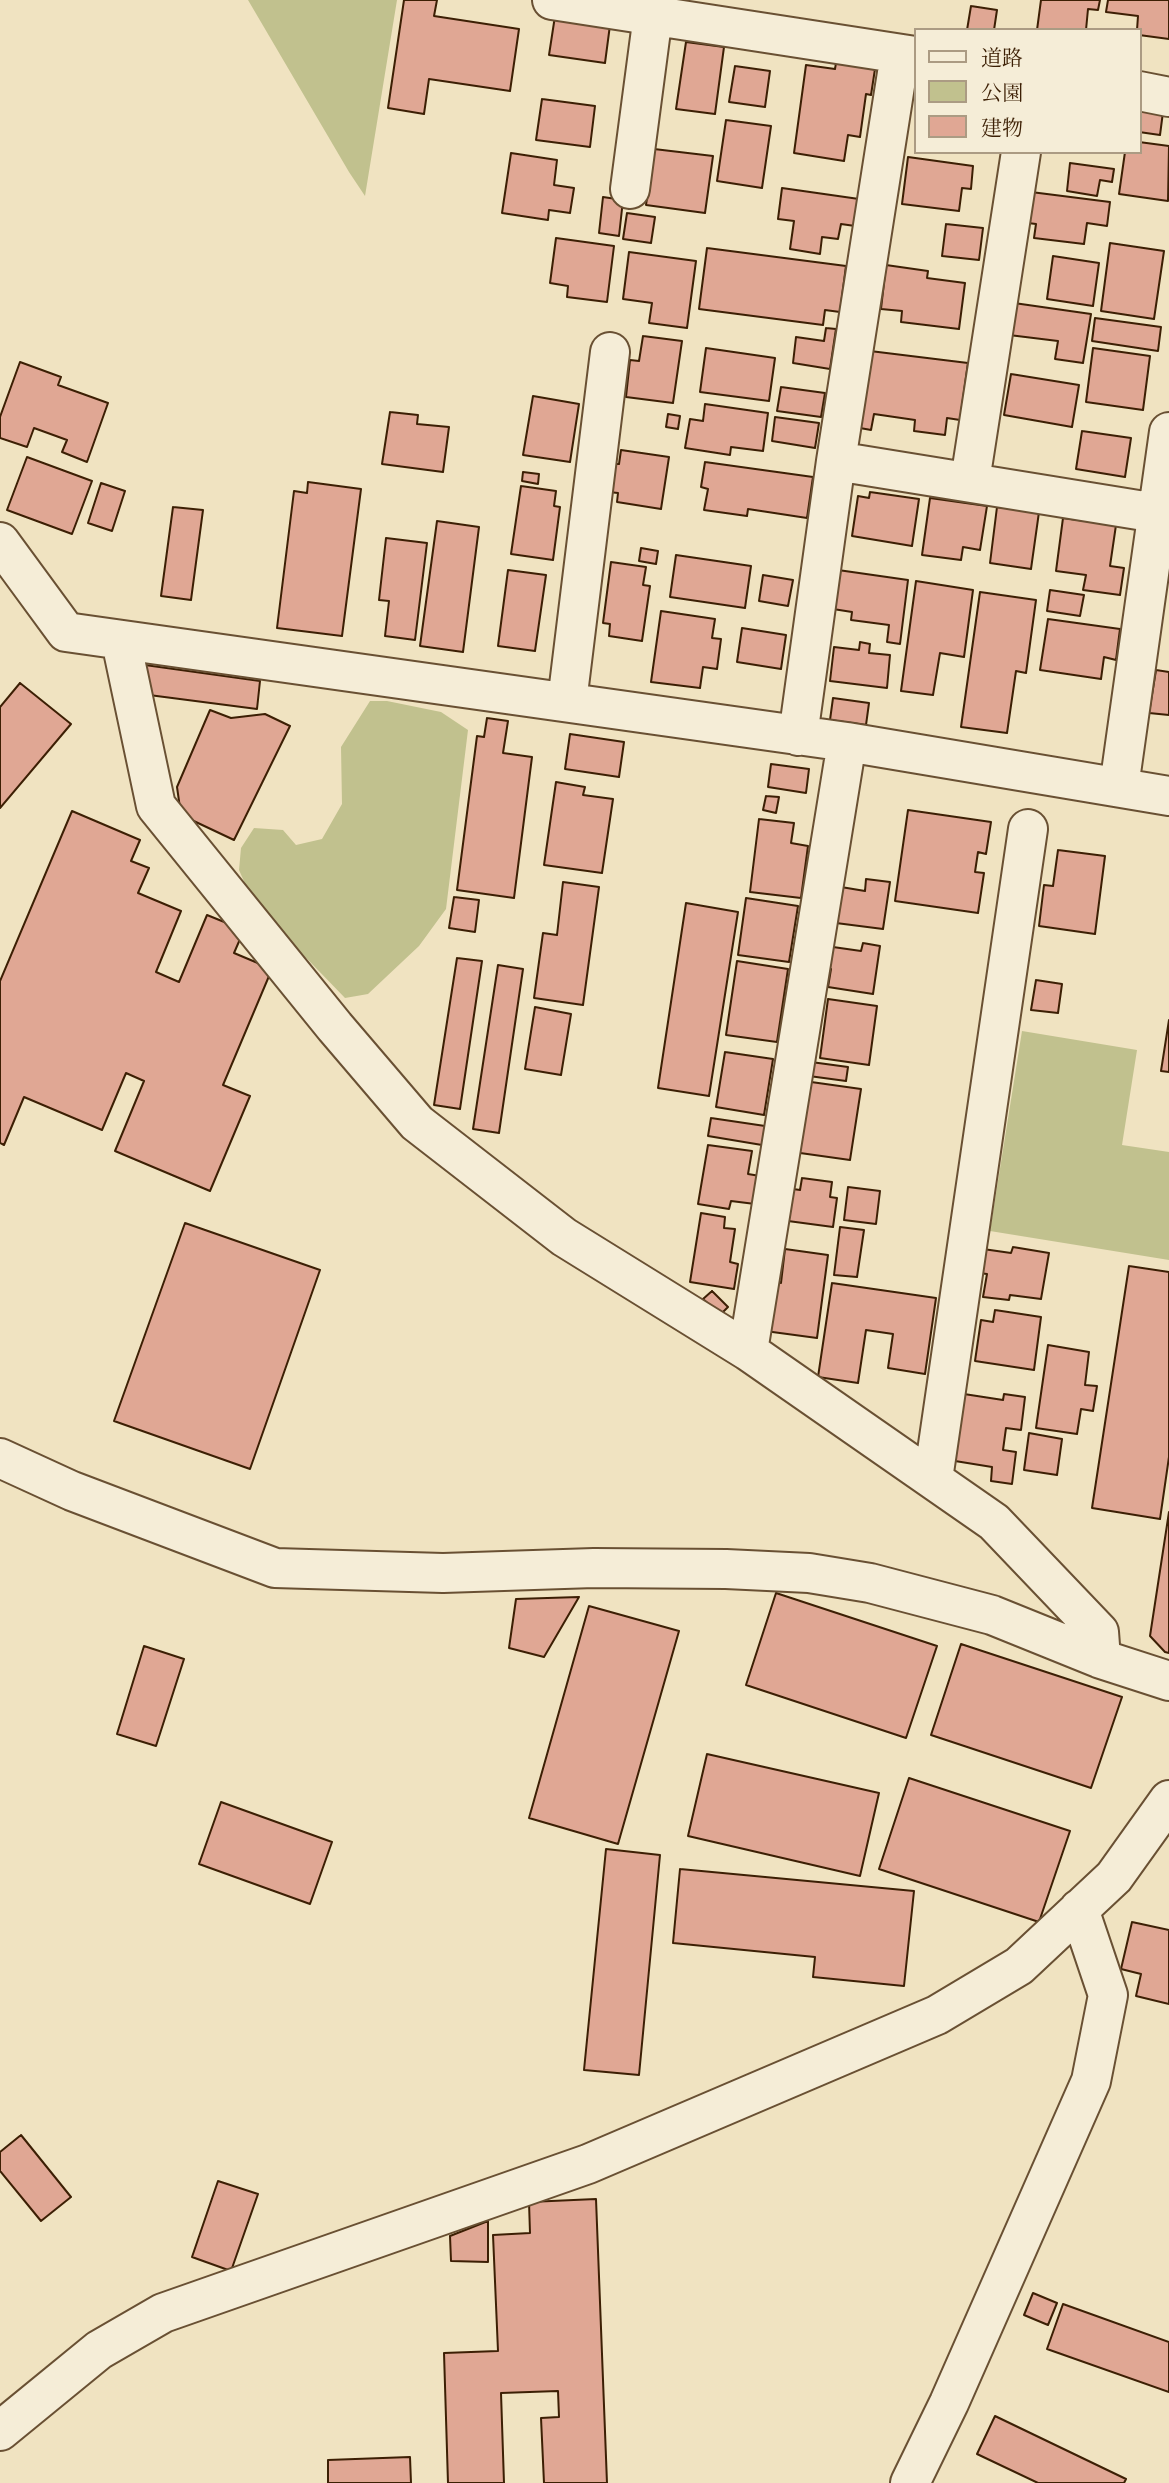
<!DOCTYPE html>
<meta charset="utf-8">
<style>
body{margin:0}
#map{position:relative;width:1169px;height:2483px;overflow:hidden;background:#f0e3c1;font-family:Alegreya,"Noto Serif JP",serif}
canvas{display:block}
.legend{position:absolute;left:914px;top:28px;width:228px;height:126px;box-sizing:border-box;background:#f5edd7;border:2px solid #ab9b83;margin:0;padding:9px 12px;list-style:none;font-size:21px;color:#3c1f04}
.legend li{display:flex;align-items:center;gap:14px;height:35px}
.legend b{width:35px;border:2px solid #ab9b83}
</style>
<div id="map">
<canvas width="1169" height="2483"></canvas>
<ul class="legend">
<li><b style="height:9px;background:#f5edd7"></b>道路</li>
<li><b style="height:19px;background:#c1c18e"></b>公園</li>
<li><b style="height:19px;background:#e0a794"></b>建物</li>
</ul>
</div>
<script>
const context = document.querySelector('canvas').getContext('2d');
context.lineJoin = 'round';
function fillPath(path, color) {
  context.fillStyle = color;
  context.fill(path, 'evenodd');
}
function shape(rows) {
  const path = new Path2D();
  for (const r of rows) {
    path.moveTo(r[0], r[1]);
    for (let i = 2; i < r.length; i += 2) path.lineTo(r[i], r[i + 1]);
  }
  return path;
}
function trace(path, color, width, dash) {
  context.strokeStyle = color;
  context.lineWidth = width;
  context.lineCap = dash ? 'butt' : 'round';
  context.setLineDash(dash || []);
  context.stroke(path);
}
fillPath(shape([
 [248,0,397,0,365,196,349,172],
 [370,701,387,701,441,712,468,730,446,909,419,946,368,994,345,998,254,904,239,870,241,848,254,828,283,830,296,845,322,839,342,804,341,747],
 [1022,1031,1137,1050,1122,1145,1169,1152,1169,1260,990,1231]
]), '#c1c18e');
const building = shape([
 [404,0,437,0,434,16,519,29,510,91,429,79,424,114,388,108,404,0],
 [1041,0,1100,0,1098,10,1088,9,1086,30,1037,30,1041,0],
 [1108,0,1169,0,1169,39,1139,35,1139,30,1137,30,1138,16,1106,12,1108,0],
 [971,6,997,10,994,30,967,30,971,6],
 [555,16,610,25,605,63,549,55,555,16],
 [686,42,724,47,715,114,676,109,686,42],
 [836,63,875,69,871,95,866,94,860,137,848,135,844,161,794,153,806,65,835,69,836,63],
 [735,66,770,71,765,107,729,102,735,66],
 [542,99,595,106,590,147,536,140,542,99],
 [1139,109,1163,112,1160,135,1139,132,1139,109],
 [726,120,771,126,762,188,717,181,726,120],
 [1139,142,1169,146,1168,201,1119,194,1125,152,1139,152,1139,142],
 [654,149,713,156,705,213,646,205,654,149],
 [511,153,557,160,554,185,574,188,570,213,549,210,548,220,502,213,511,153],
 [908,157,973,166,971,189,962,188,959,211,902,204,908,157],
 [1070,163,1114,169,1112,182,1100,180,1097,196,1067,191,1070,163],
 [782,188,859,199,855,226,841,224,838,239,822,237,820,254,790,249,794,221,778,219,782,188],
 [1031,192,1110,202,1107,226,1087,223,1084,244,1034,238,1036,224,1028,223,1031,192],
 [603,197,623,200,619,236,599,233,603,197],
 [627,213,655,217,651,243,623,239,627,213],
 [946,224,983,228,979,260,942,256,946,224],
 [556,238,614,246,607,302,567,297,568,286,550,283,556,238],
 [1110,243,1164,251,1154,319,1101,311,1110,243],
 [707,248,846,266,840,312,825,310,823,325,699,309,707,248],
 [629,252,696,261,687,328,649,323,652,303,623,299,629,252],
 [1053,256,1099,263,1093,306,1047,299,1053,256],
 [886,265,928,271,927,278,965,283,959,329,901,322,902,311,881,309,886,265],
 [1014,303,1091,314,1083,363,1055,359,1058,341,1009,335,1014,303],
 [1095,318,1161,327,1158,351,1092,341,1095,318],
 [826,328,836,329,830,369,793,363,796,337,824,341,826,328],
 [643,336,682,341,673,403,626,397,630,360,639,361,643,336],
 [706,348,775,358,769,401,700,392,706,348],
 [1093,348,1150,356,1143,410,1086,402,1093,348],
 [870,351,968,363,960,420,947,418,945,435,914,431,915,420,874,414,871,430,860,428,870,351],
 [20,362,61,377,58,385,108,403,87,462,62,452,67,440,34,428,27,447,0,438,0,417,20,362],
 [1011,374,1079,385,1072,427,1004,415,1011,374],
 [781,387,825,393,821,417,777,411,781,387],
 [533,396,579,404,570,462,523,455,533,396],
 [705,404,768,413,763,451,731,447,730,455,685,448,690,419,703,421,705,404],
 [390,412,418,415,417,424,449,427,443,472,382,464,390,412],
 [668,414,680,416,678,429,666,427,668,414],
 [775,417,819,423,815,448,772,441,775,417],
 [1082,431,1131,438,1125,477,1076,469,1082,431],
 [621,450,669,457,661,509,617,502,618,493,609,492,613,464,619,464,621,450],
 [27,457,92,481,72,534,7,510,27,457],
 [705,462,813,477,807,518,748,509,747,516,704,510,708,489,701,487,705,462],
 [523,472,539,474,538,484,522,481,523,472],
 [308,482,361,489,342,636,277,628,294,491,307,493,308,482],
 [101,483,125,491,112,531,88,523,101,483],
 [521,486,556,491,554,506,560,507,553,560,511,554,521,486],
 [870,492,919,499,912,546,852,536,858,496,869,498,870,492],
 [930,498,987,506,980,550,963,547,961,560,922,555,930,498],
 [173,507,203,510,191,600,161,596,173,507],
 [997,507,1039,512,1031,569,990,563,997,507],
 [1063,518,1116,525,1110,566,1124,568,1120,595,1083,590,1086,575,1056,571,1063,518],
 [437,521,479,527,463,652,420,646,437,521],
 [386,538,427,543,415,640,385,636,389,601,379,600,386,538],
 [641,548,658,551,656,564,639,561,641,548],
 [676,555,751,566,745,608,670,597,676,555],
 [611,562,646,567,643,585,650,586,642,641,609,636,610,624,603,623,611,562],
 [508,570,546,575,535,651,498,646,508,570],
 [838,570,908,580,900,644,887,642,889,625,851,620,852,612,833,609,838,570],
 [763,575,793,580,788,606,759,601,763,575],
 [916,581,973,590,964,657,940,653,933,695,901,691,916,581],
 [1050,590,1084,595,1080,616,1047,611,1050,590],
 [980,592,1036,600,1026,673,1016,671,1007,733,961,727,980,592],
 [661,611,715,619,712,638,721,639,717,669,703,667,700,688,651,682,661,611],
 [1048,619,1120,629,1116,660,1104,657,1101,679,1040,670,1048,619],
 [742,628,786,635,781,669,737,662,742,628],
 [860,642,870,644,869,653,890,655,887,688,830,681,834,647,859,650,860,642],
 [145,665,260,681,257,709,149,695,145,665],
 [1156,670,1169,672,1169,715,1149,713,1156,670],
 [20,683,71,724,0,808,0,707,20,683],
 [833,698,869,703,866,725,830,720,833,698],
 [210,710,231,718,265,714,290,726,234,840,181,815,177,787,210,710],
 [487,718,508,721,503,753,532,757,514,898,457,890,477,736,484,737,487,718],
 [570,734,624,742,619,777,565,769,570,734],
 [771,764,809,769,806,793,768,787,771,764],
 [556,782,585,787,583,795,613,799,602,873,544,865,556,782],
 [766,796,779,797,776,813,763,810,766,796],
 [908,810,991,822,986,854,978,852,975,872,984,873,978,913,895,901,908,810],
 [72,811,140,840,131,861,149,868,138,893,181,911,156,972,179,982,207,915,244,930,234,953,272,969,223,1085,250,1096,210,1191,115,1151,144,1081,126,1073,102,1130,24,1097,4,1145,0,1143,0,981,72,811],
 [759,819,794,823,791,843,808,846,801,898,750,892,759,819],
 [1058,850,1105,856,1095,934,1039,926,1044,885,1053,886,1058,850],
 [866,879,890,882,883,929,836,923,841,887,865,891,866,879],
 [563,882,599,887,583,1005,534,998,543,933,557,935,563,882],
 [454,897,479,900,475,932,449,928,454,897],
 [746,898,798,906,789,962,738,955,746,898],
 [686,903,738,912,709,1096,658,1088,686,903],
 [863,943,880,946,873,994,828,987,831,969,823,968,826,946,861,951,863,943],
 [457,958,482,961,460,1109,434,1105,457,958],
 [737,961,788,969,777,1042,726,1035,737,961],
 [498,965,523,969,499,1133,473,1129,498,965],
 [1036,980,1062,984,1058,1013,1031,1010,1036,980],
 [828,999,877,1006,869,1065,820,1058,828,999],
 [535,1007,571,1014,561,1075,525,1069,535,1007],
 [1169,1020,1169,1072,1161,1071,1169,1020],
 [725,1052,773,1059,764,1115,716,1107,725,1052],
 [811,1062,848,1067,846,1081,809,1076,811,1062],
 [804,1081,861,1089,850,1160,793,1152,804,1081],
 [711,1118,765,1126,762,1145,708,1136,711,1118],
 [708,1145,752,1151,748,1174,760,1176,755,1204,731,1201,729,1209,698,1204,708,1145],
 [802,1178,832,1182,830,1197,837,1198,833,1227,788,1221,793,1189,800,1190,802,1178],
 [848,1187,880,1191,876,1224,844,1220,848,1187],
 [701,1213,725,1217,724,1228,735,1229,730,1262,738,1264,734,1289,690,1282,701,1213],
 [185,1223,320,1270,250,1469,114,1421,185,1223],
 [840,1227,864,1230,857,1277,834,1275,840,1227],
 [1013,1247,1049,1253,1041,1299,1010,1295,1009,1300,983,1297,987,1274,979,1273,983,1249,1011,1253,1013,1247],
 [785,1249,828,1255,817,1338,765,1331,772,1281,781,1283,785,1249],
 [1129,1266,1169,1272,1169,1457,1160,1519,1092,1508,1129,1266],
 [832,1283,936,1298,925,1374,888,1368,893,1334,866,1330,858,1383,818,1377,832,1283],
 [712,1291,728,1307,720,1315,703,1299,712,1291],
 [995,1310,1041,1317,1034,1370,975,1361,981,1320,993,1322,995,1310],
 [1048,1345,1089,1352,1085,1385,1097,1386,1093,1411,1081,1409,1077,1434,1036,1428,1048,1345],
 [964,1394,1003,1400,1004,1394,1025,1397,1021,1430,1006,1428,1003,1450,1016,1452,1012,1484,991,1481,992,1467,955,1461,964,1394],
 [1029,1433,1062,1439,1057,1475,1024,1470,1029,1433],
 [1169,1512,1169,1653,1165,1652,1150,1636,1169,1512],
 [776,1593,937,1646,906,1738,746,1685,776,1593],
 [579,1597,544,1657,509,1648,516,1599,579,1597],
 [589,1606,679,1631,618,1844,529,1818,589,1606],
 [961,1644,1122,1697,1091,1788,931,1735,961,1644],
 [144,1646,184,1659,156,1746,117,1734,144,1646],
 [707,1754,879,1793,860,1876,688,1836,707,1754],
 [909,1778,1070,1831,1039,1922,879,1869,909,1778],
 [221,1802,332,1842,310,1904,199,1864,221,1802],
 [606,1849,660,1855,639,2075,584,2070,606,1849],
 [680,1869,914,1891,904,1986,813,1977,815,1957,673,1943,680,1869],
 [1132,1922,1169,1930,1169,2004,1136,1996,1141,1974,1121,1969,1132,1922],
 [21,2135,71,2197,41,2221,0,2171,0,2152,21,2135],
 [218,2181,258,2194,231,2271,192,2257,218,2181],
 [596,2199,607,2483,544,2483,541,2418,559,2417,558,2391,501,2393,504,2483,448,2483,444,2353,498,2351,493,2235,530,2233,529,2202,596,2199],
 [488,2221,488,2262,451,2261,450,2236,488,2221],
 [1033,2293,1057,2303,1048,2325,1024,2315,1033,2293],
 [1063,2304,1169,2342,1169,2392,1047,2349,1063,2304],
 [995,2416,1126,2479,1124,2483,1038,2483,977,2454,995,2416],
 [410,2457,411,2483,328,2483,328,2460,410,2457]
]);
fillPath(building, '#e0a794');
trace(building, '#3c1f04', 2);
const minor = shape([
 [552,0,915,56],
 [1139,91,1169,97],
 [630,189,653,15],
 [836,461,1169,515],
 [970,481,1021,152],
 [0,542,66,632,847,742,1169,796],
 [121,641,156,806,335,1027,417,1123,564,1237,748,1351,994,1522,1099,1632,1101,1659],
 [567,702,610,352],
 [798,736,836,461,900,54],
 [1119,787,1169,432],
 [748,1351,847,742],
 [0,1458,72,1491,275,1568,443,1573,594,1568,726,1569,809,1573,870,1583,992,1615,1101,1659,1169,1681],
 [933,1479,1028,829],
 [0,2431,99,2350,163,2313,588,2164,937,2015,1019,1966,1114,1877,1169,1800],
 [910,2483,949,2403,1091,2081,1108,1995,1079,1909]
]);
trace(minor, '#695033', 42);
trace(minor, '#f5edd7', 38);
</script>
